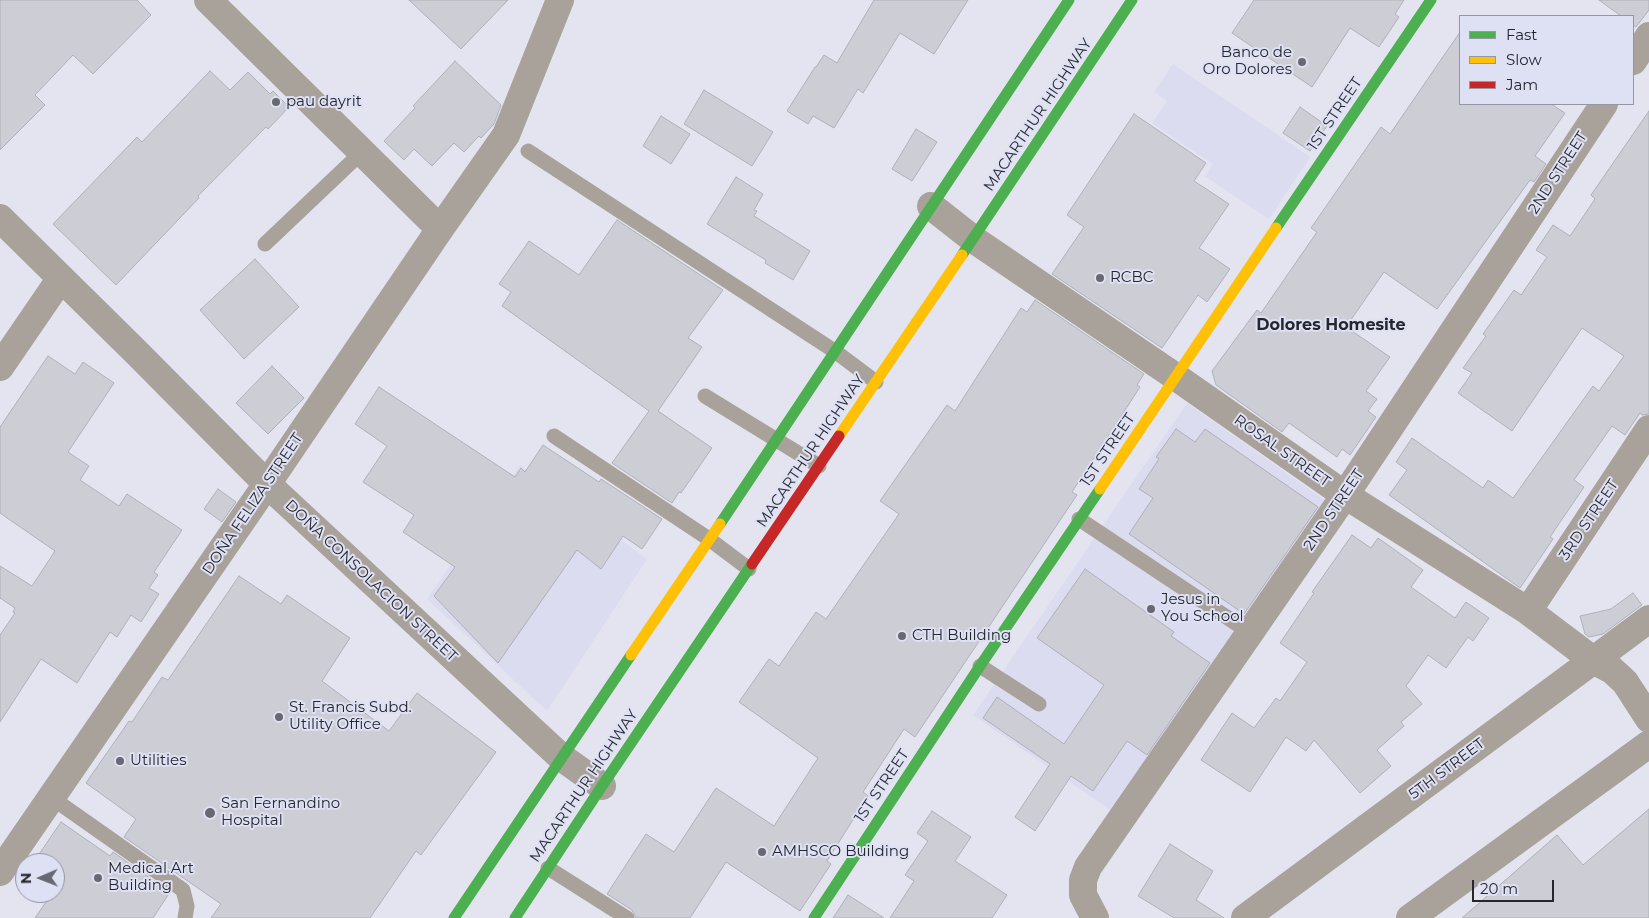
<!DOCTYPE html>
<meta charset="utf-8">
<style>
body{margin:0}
#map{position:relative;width:1649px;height:918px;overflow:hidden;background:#e3e4ef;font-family:Montserrat,sans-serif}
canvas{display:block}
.legend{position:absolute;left:1459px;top:15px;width:175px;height:90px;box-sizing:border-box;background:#dee0f4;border:1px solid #9496a4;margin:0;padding:6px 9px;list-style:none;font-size:15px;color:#26262d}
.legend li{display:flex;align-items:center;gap:10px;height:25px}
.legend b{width:25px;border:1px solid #9496a4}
.north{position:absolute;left:15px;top:853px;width:50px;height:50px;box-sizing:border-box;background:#dee0f4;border:1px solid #9496a4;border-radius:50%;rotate:269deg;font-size:14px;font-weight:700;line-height:20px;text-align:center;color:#26262d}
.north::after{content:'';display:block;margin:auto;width:18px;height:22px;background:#686871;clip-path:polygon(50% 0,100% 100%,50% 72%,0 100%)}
.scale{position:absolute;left:1472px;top:880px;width:82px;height:22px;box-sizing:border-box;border:2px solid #26262d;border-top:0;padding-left:6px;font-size:15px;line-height:18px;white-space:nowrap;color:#26262d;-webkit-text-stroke:4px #dee0f4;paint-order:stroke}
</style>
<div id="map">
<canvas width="1649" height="918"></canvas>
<ul class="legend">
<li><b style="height:6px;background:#4caf50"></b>Fast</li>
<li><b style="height:6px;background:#ffc107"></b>Slow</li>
<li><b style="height:6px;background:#c62828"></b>Jam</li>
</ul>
<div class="north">N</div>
<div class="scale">20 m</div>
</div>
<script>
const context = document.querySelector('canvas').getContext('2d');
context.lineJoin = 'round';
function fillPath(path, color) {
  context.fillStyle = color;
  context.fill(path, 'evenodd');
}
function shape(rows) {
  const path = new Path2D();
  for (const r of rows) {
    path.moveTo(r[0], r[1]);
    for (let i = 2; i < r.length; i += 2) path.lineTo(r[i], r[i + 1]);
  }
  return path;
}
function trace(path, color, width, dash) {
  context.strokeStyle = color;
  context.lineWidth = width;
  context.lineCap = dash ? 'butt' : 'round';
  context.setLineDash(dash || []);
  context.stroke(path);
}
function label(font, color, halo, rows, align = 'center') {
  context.font = font + ' Montserrat,sans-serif';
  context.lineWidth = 4;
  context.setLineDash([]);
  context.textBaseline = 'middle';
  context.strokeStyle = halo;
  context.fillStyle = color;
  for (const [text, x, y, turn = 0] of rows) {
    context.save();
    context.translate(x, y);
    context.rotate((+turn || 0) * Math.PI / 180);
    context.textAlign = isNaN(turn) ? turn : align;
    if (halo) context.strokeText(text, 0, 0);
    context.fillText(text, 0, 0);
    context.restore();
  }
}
fillPath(shape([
 [1173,64,1310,157,1269,219,1205,176,1213,164,1152,123,1167,101,1154,92],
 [1187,403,1329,503,1116,814,973,715],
 [520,465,647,559,547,711,427,599]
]), '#dbdcf0');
const building = shape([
 [0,0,137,0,151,15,93,74,73,55,35,95,45,105,0,150,0,0],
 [409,0,508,0,461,49,409,0],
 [874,0,968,0,934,54,900,33,863,93,858,89,834,128,813,116,808,124,787,111,815,67,816,67,824,55,837,63,874,0],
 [1254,0,1404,0,1395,14,1399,17,1379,47,1350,28,1312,87,1232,33,1254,0],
 [1599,0,1649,0,1649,10,1636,27,1633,25,1633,16,1621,16,1599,0],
 [1460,32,1460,104,1551,104,1565,113,1535,156,1546,164,1534,182,1530,180,1437,309,1384,272,1346,327,1390,357,1366,391,1377,399,1368,411,1376,417,1350,455,1342,449,1337,457,1289,423,1282,432,1216,385,1212,371,1257,310,1261,313,1317,232,1311,228,1381,127,1390,134,1460,32],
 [455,61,501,105,494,124,481,138,479,136,464,152,454,143,432,166,414,149,404,160,384,141,415,108,413,106,455,61],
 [210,71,230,90,248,72,270,94,273,91,289,107,268,129,266,127,198,196,199,198,116,285,53,224,137,137,142,142,210,71],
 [704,90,773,132,752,166,684,124,704,90],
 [1300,107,1327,126,1310,151,1283,133,1300,107],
 [1649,111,1649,414,1642,415,1640,413,1625,435,1612,426,1574,480,1584,487,1550,537,1553,539,1520,588,1389,495,1407,470,1396,462,1412,438,1483,488,1488,480,1513,498,1593,386,1599,391,1624,356,1582,328,1512,431,1458,393,1472,373,1463,368,1486,336,1483,334,1514,290,1521,295,1547,257,1536,250,1553,225,1570,236,1595,199,1591,195,1649,111],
 [1134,114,1206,163,1194,181,1229,204,1199,248,1230,269,1207,302,1198,295,1162,348,1052,274,1084,227,1067,215,1134,114],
 [661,116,690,134,671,164,643,146,661,116],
 [916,129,937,142,912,181,892,169,916,129],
 [736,177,763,194,754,210,757,211,754,216,810,251,793,280,765,263,766,260,707,224,736,177],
 [617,220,723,290,688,338,702,347,658,411,712,448,681,493,679,492,672,503,612,463,649,411,502,306,511,292,499,284,529,241,579,275,617,220],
 [255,259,299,307,244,359,200,310,255,259],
 [1035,300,1144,374,1137,385,1140,387,1072,492,1077,495,915,737,904,729,863,792,868,796,827,861,831,864,800,911,726,862,690,918,636,918,632,910,607,894,646,834,674,852,716,788,774,826,818,758,739,702,769,659,779,666,816,612,826,619,899,514,880,501,947,405,955,411,1021,308,1027,312,1035,300],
 [48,356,75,374,83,362,114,383,68,452,89,466,80,480,119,506,127,494,182,530,154,572,158,575,149,588,159,594,141,622,131,615,117,637,110,632,77,683,41,659,0,722,0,635,15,613,13,612,15,608,0,598,0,566,32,586,55,551,0,513,0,427,48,356],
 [272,366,304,398,268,434,236,403,272,366],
 [379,387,515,477,521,468,525,472,543,445,599,482,601,479,662,519,642,549,623,536,601,569,577,550,498,663,434,596,455,567,403,532,414,515,363,482,387,446,355,424,379,387],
 [1176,429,1195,442,1205,429,1318,507,1244,614,1129,534,1153,498,1139,489,1159,459,1156,457,1176,429],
 [218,489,236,502,222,522,204,509,218,489],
 [1352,535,1371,548,1378,538,1423,570,1411,587,1455,618,1466,602,1489,618,1473,641,1468,637,1446,668,1428,655,1406,686,1422,704,1401,722,1404,726,1377,750,1391,766,1360,793,1314,740,1306,751,1286,737,1250,792,1201,760,1232,713,1254,728,1276,698,1280,701,1307,662,1280,643,1314,593,1312,592,1352,535],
 [1085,569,1174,632,1171,636,1210,663,1147,755,1127,741,1093,791,1071,776,1035,831,1015,817,1050,764,983,718,997,697,1064,744,1104,685,1037,638,1085,569],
 [239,576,281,604,287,595,350,638,322,681,389,731,417,693,496,752,421,855,416,851,370,918,211,918,221,904,124,837,136,819,86,783,129,721,132,722,162,677,168,680,239,576],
 [1633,593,1642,605,1603,634,1589,637,1585,634,1580,616,1611,609,1633,593],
 [1649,809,1649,918,1462,918,1557,835,1583,865,1649,809],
 [932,811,971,837,955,861,1007,895,992,918,890,918,914,881,905,875,928,841,917,833,932,811],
 [61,822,110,856,113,852,170,892,153,918,35,918,52,893,55,893,55,863,33,863,61,822],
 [1170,844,1213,871,1196,900,1224,918,1174,918,1138,896,1170,844],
 [848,895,884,918,833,918,848,895]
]);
fillPath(building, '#cccdd5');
trace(building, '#afb0b9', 1);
trace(shape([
 [528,151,836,352,876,382],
 [265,244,362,152],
 [705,396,819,466],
 [554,436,709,539,749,569],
 [1079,519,1249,632],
 [980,666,1039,704],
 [52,798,183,890,187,906,185,918],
 [548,868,627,918]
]), '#a8a29b', 15);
trace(shape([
 [208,0,440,229],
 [1633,61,1649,36],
 [931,206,973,239,1176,377,1345,495,1528,611,1593,660,1612,670,1625,682,1649,719],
 [0,218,136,352,267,484,561,757,602,786],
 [0,367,61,278],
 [1528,611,1649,429],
 [0,872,267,484,440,229,506,135,560,0],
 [1095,918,1083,895,1083,880,1088,867,1345,495,1604,104],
 [1245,918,1649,619],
 [1410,918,1649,744]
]), '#a8a29b', 28);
trace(shape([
 [1276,228,1431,0],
 [962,255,1132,0],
 [720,524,1069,0],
 [454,918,631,655],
 [515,918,602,786,752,564],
 [814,918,980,666,1100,489]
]), '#4caf50', 11);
trace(shape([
 [839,436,962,255],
 [1100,489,1276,228],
 [631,655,720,524]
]), '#ffc107', 11);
trace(shape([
 [752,564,839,436]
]), '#c62828', 11);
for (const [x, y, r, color] of [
 [1302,62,5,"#686871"],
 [276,102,5,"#686871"],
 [1100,278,5,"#686871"],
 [1151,609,5,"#686871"],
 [902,636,5,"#686871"],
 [279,717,5,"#686871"],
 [120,761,5,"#686871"],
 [210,813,6,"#686871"],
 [762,852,5,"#686871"],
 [98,878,5,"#686871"]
]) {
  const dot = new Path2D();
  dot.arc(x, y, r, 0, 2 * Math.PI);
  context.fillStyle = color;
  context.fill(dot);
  trace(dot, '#dee0f4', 2);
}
label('15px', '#26262d', '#dee0f4', [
 ["Banco de",1292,53,"right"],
 ["Oro Dolores",1292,70,"right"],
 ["pau dayrit",286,102],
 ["RCBC",1110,278],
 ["Jesus in",1161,600],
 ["You School",1161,617],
 ["CTH Building",912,636],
 ["St. Francis Subd.",289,708],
 ["Utility Office",289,725],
 ["Utilities",130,761],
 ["San Fernandino",221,804],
 ["Hospital",221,821],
 ["AMHSCO Building",772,852],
 ["Medical Art",108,869],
 ["Building",108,886]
], 'left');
label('15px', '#26262d', '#dee0f4', [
 ["1ST STREET",1335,114,-56],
 ["MACARTHUR HIGHWAY",1038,115,-56],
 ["2ND STREET",1558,173,-57],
 ["1ST STREET",1108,450,-56],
 ["MACARTHUR HIGHWAY",811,451,-56],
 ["ROSAL STREET",1282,451,35],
 ["DOÑA FELIZA STREET",253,504,-56],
 ["2ND STREET",1334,510,-56],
 ["3RD STREET",1589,520,-56],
 ["DOÑA CONSOLACION STREET",371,581,43],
 ["5TH STREET",1447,769,-37],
 ["MACARTHUR HIGHWAY",584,786,-56],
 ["1ST STREET",882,786,-56]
]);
label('bold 16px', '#26262d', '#dee0f4', [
 ["Dolores Homesite",1331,325]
]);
</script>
